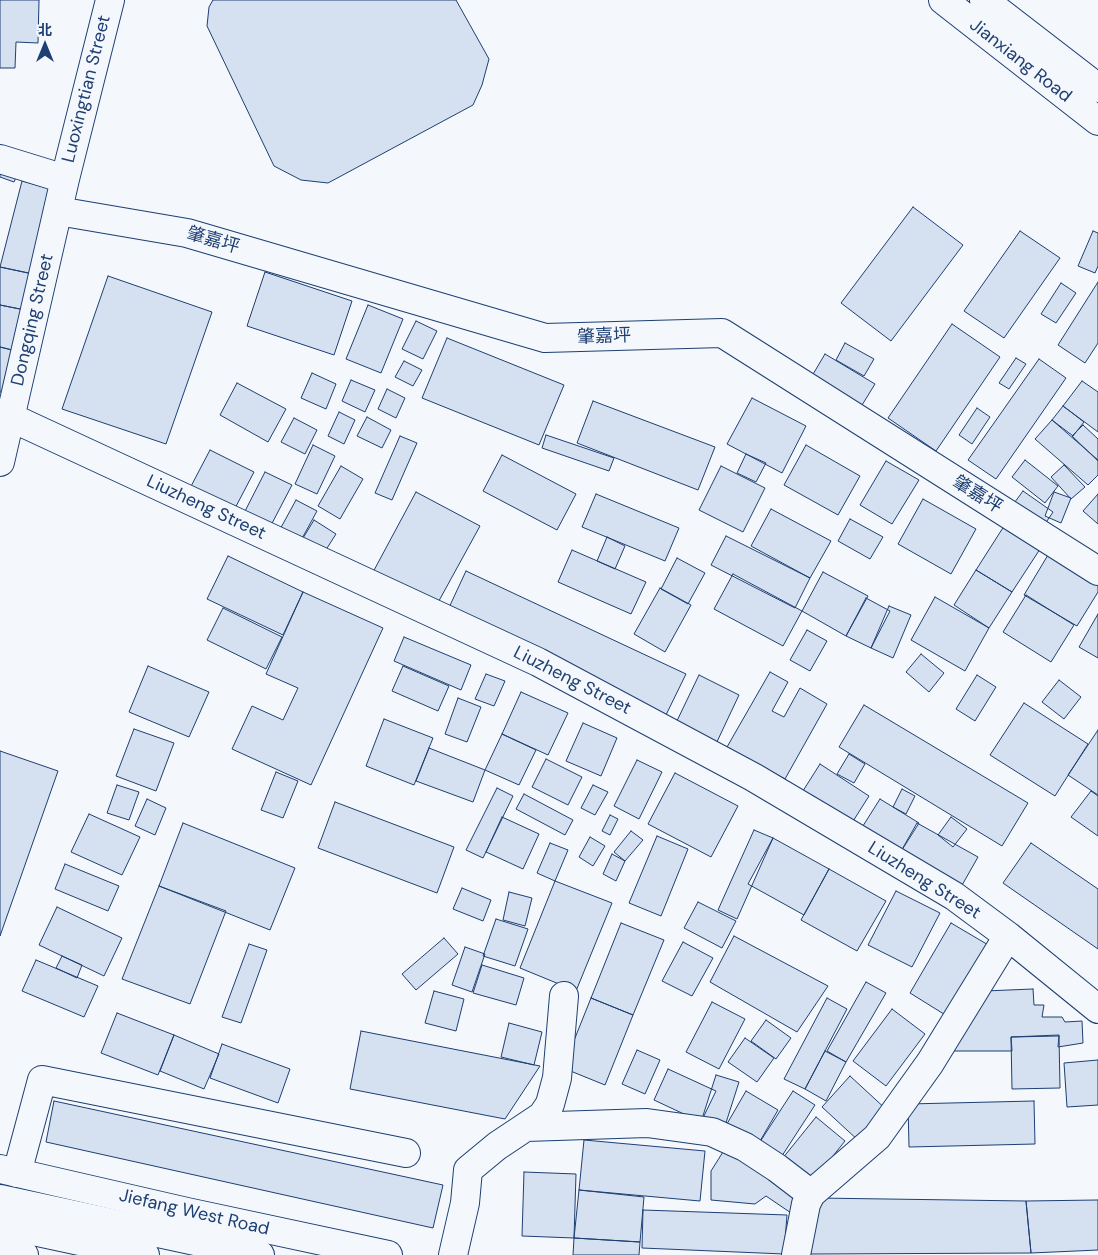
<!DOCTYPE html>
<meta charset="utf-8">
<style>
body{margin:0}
#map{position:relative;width:1098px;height:1255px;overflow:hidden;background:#f4f7fb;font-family:"DM Sans","Noto Sans SC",sans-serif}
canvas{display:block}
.north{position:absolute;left:20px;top:20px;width:50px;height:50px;-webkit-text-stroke:4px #f4f7fb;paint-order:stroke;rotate:0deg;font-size:14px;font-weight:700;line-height:20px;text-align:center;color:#1d3f73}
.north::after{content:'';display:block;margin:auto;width:18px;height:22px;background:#1d3f73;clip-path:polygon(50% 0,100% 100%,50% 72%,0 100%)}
</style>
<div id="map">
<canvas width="1098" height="1255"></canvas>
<div class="north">北</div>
</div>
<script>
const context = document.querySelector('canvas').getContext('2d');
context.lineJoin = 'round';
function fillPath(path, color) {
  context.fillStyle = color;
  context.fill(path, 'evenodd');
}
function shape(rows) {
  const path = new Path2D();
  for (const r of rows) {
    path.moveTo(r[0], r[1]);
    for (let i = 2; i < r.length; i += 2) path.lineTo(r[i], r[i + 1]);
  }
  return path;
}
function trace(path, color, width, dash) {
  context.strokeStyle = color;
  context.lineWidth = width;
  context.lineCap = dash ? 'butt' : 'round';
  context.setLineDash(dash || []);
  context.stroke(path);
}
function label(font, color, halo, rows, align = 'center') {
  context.font = font + ' "DM Sans","Noto Sans SC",sans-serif';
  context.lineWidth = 4;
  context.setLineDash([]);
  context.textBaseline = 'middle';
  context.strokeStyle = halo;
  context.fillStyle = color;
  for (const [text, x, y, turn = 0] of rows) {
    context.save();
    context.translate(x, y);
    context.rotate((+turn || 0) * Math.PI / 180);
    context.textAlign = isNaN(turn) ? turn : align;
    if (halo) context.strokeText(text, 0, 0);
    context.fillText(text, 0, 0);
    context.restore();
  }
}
const building = shape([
 [0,0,39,0,38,43,16,42,15,68,0,68,0,0],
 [213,0,456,0,489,59,482,85,473,105,328,183,301,180,274,166,207,26,209,7,213,0],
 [0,167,18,173,14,182,0,177,0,167],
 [22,181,55,190,33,274,0,267,22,181],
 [913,207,963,245,891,341,841,303,913,207],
 [1020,231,1060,258,1004,338,964,311,1020,231],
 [1093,231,1098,233,1098,266,1095,273,1078,266,1093,231],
 [0,267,33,274,25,310,0,305,0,267],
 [265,272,352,301,334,355,247,326,265,272],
 [108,276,212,312,166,444,62,409,108,276],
 [1098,282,1098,343,1085,363,1058,345,1098,282],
 [1061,283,1076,293,1056,323,1041,314,1061,283],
 [0,305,25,310,16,351,0,347,0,305],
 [368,305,403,319,381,373,346,359,368,305],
 [416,321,437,331,423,359,402,349,416,321],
 [952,324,1000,357,936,451,888,418,952,324],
 [447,338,564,385,539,445,422,398,447,338],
 [845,343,874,359,864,376,836,360,845,343],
 [0,347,16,351,6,393,0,392,0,347],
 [825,354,875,384,859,410,809,381,825,354],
 [1016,358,1026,364,1009,389,999,383,1016,358],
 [1039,359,1066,378,996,479,968,460,1039,359],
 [404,361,422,370,413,386,395,377,404,361],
 [312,373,336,384,326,409,301,398,312,373],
 [351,380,375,390,365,412,342,401,351,380],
 [1082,381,1098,392,1098,432,1063,406,1082,381],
 [237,383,286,409,268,442,220,415,237,383],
 [387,389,405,398,396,418,378,409,387,389],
 [752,398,806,426,782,473,727,444,752,398],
 [593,401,715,447,698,490,577,443,593,401],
 [1063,406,1084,422,1073,436,1052,420,1063,406],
 [977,408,990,417,972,444,959,435,977,408],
 [339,412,355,420,344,444,328,436,339,412],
 [367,417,391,430,382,448,357,436,367,417],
 [294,418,317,430,305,454,281,442,294,418],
 [1052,420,1098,460,1098,475,1088,485,1035,439,1052,420],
 [1083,425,1098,439,1098,461,1072,436,1083,425],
 [546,435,614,458,609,471,542,448,546,435],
 [400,436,417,443,392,500,375,493,400,436],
 [313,445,335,456,317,494,295,484,313,445],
 [806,445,860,476,838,515,784,485,806,445],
 [210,450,254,472,232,514,188,492,210,450],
 [746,454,766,463,756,482,737,473,746,454],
 [502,455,576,494,557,530,483,491,502,455],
 [1025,460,1058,486,1045,503,1012,477,1025,460],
 [886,461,919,480,892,524,860,505,886,461],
 [1064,465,1085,487,1071,499,1051,477,1064,465],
 [341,466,363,479,340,519,318,506,341,466],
 [721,466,765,488,743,532,699,510,721,466],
 [265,472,292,485,268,531,242,517,265,472],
 [1023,491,1053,512,1043,527,1012,506,1023,491],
 [416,492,480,526,435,608,372,574,416,492],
 [1054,492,1071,498,1061,523,1045,516,1054,492],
 [596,494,679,528,665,561,582,527,596,494],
 [1098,494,1098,524,1083,511,1098,494],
 [923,499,976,529,951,574,898,544,923,499],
 [296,500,317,511,299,544,278,533,296,500],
 [771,509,831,541,810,578,751,546,771,509],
 [850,519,883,537,870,559,838,541,850,519],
 [314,520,336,534,322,556,300,543,314,520],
 [1006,523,1042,546,1012,592,976,570,1006,523],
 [726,536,810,578,795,608,711,565,726,536],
 [607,537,625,546,615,569,597,561,607,537],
 [572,550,646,582,631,614,558,582,572,550],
 [1048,555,1098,585,1098,592,1077,626,1024,595,1048,555],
 [228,556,303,592,283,635,207,599,228,556],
 [677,558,705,573,688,604,661,589,677,558],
 [976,570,1012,592,989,628,954,605,976,570],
 [466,571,686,674,665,717,446,614,466,571],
 [823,572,868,596,846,636,802,611,823,572],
 [733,574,802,611,783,646,714,609,733,574],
 [660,588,691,605,665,652,634,634,660,588],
 [303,592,383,628,311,785,232,749,252,706,283,720,298,688,266,674,303,592],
 [1026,595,1074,625,1051,662,1003,632,1026,595],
 [935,597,989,628,965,671,911,640,935,597],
 [866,598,890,611,871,648,846,636,866,598],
 [889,606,911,615,893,658,871,648,889,606],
 [223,608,282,637,266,669,207,640,223,608],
 [1098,614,1098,658,1079,647,1098,614],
 [807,630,827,641,810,671,790,660,807,630],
 [404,637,471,665,461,690,394,661,404,637],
 [921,654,944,673,929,692,906,672,921,654],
 [148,666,209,692,189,737,129,712,148,666],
 [403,666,449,686,438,711,392,691,403,666],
 [770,672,788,682,772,711,784,717,800,688,827,704,785,779,727,747,770,672],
 [486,674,505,681,494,706,475,699,486,674],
 [699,675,739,695,715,746,674,727,699,675],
 [977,675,996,687,975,721,956,709,977,675],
 [1059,680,1081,697,1064,719,1042,702,1059,680],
 [521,692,568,713,548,755,502,734,521,692],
 [458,698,481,707,467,742,445,734,458,698],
 [1024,703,1088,744,1055,796,990,755,1024,703],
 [864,705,1028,803,1002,846,839,747,864,705],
 [384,719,433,738,414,785,366,766,384,719],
 [583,723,617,738,601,776,566,761,583,723],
 [134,729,174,743,156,791,116,776,134,729],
 [1098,730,1098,795,1068,775,1098,730],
 [502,734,536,750,519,785,485,770,502,734],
 [429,748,485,770,473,802,416,781,429,748],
 [0,751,58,771,0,936,0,751],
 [849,754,865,764,854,783,837,774,849,754],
 [546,759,582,777,568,805,532,787,546,759],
 [637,760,662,772,639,819,614,806,637,760],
 [820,764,869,796,850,826,801,794,820,764],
 [276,772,298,781,283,818,261,810,276,772],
 [675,773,738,806,711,857,648,824,675,773],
 [117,785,139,792,129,820,107,813,117,785],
 [593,785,608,792,595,815,581,808,593,785],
 [497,788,513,796,483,858,466,850,497,788],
 [902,789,915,796,906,814,893,807,902,789],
 [1091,791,1098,796,1098,836,1071,817,1091,791],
 [524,794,573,820,565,835,516,809,524,794],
 [147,799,166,808,155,835,135,826,147,799],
 [880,799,919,823,900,853,861,829,880,799],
 [335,802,454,847,437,893,318,848,335,802],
 [89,814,140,837,122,875,71,852,89,814],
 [610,815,618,819,610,835,602,831,610,815],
 [502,817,539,834,523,869,486,852,502,817],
 [951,817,967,829,953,847,938,835,951,817],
 [183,823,295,868,270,930,159,886,183,823],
 [917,823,978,857,961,887,900,853,917,823],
 [754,830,773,838,737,919,718,910,754,830],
 [631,831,643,840,625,861,614,852,631,831],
 [657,836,688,849,661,916,629,903,657,836],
 [590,837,605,846,593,866,579,857,590,837],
 [773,838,829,869,804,915,748,884,773,838],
 [550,843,568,850,555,881,537,873,550,843],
 [1031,843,1098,889,1098,949,1003,883,1031,843],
 [612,854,625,861,616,881,603,874,612,854],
 [65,864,119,886,108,911,55,889,65,864],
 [829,869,886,901,857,951,801,920,829,869],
 [555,881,612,903,576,991,520,968,555,881],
 [159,886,226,911,190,1004,122,979,159,886],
 [462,888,491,900,483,921,453,909,462,888],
 [896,891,940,913,912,967,868,945,896,891],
 [509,892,532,898,525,926,503,920,509,892],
 [698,902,736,921,722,948,684,928,698,902],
 [57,907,122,938,104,976,39,945,57,907],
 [496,919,528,929,515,966,483,956,496,919],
 [621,923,664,940,633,1015,591,998,621,923],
 [951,923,990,946,947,1016,910,993,951,923],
 [734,936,828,986,797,1032,710,982,734,936],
 [444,938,458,954,416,990,402,974,444,938],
 [683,942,713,958,692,996,662,981,683,942],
 [249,944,267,950,241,1023,222,1017,249,944],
 [465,947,485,954,472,992,452,985,465,947],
 [62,956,82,965,77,978,56,968,62,956],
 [36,960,98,986,84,1017,22,991,36,960],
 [482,965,524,978,516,1005,473,993,482,965],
 [866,982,886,993,846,1062,827,1051,866,982],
 [1033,989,1034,1005,1044,1005,1042,1017,1062,1017,1065,1022,1082,1021,1083,1043,1058,1047,1059,1035,1011,1037,1012,1051,940,1051,985,991,1033,989],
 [434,991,464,999,456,1031,425,1023,434,991],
 [591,998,633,1015,605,1085,563,1068,591,998],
 [827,998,847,1009,805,1089,784,1079,827,998],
 [712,1002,745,1019,719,1069,686,1052,712,1002],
 [892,1009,925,1034,886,1086,853,1061,892,1009],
 [117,1013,174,1035,158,1075,101,1053,117,1013],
 [766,1020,791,1038,776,1059,751,1041,766,1020],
 [509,1023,542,1032,534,1065,501,1057,509,1023],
 [361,1031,407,1040,540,1066,505,1119,350,1089,361,1031],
 [174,1035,219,1054,204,1089,160,1071,174,1035],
 [1059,1036,1060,1088,1012,1089,1011,1037,1059,1036],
 [745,1038,774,1058,757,1082,728,1062,745,1038],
 [222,1044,290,1069,278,1103,210,1078,222,1044],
 [637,1050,660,1060,645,1094,622,1084,637,1050],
 [825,1051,846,1062,826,1101,805,1089,825,1051],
 [1098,1060,1098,1105,1067,1107,1064,1063,1098,1060],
 [668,1069,716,1091,701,1122,654,1100,668,1069],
 [716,1075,739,1082,724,1129,701,1122,716,1075],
 [850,1076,888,1111,860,1142,822,1107,850,1076],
 [746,1091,778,1110,756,1148,724,1129,746,1091],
 [793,1091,815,1105,778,1162,756,1148,793,1091],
 [54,1101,443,1185,433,1228,46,1142,54,1101],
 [1034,1101,1035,1144,909,1147,908,1104,1034,1101],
 [816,1117,845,1141,808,1187,778,1164,816,1117],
 [584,1140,705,1151,700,1201,579,1190,584,1140],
 [728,1144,803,1203,794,1215,766,1196,755,1204,711,1200,711,1171,728,1144],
 [524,1172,576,1174,574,1238,522,1236,524,1172],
 [579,1190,644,1197,640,1242,574,1238,579,1190],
 [816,1198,1026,1201,1031,1253,809,1254,816,1198],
 [1098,1200,1098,1250,1031,1253,1026,1201,1098,1200],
 [643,1210,787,1215,784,1254,642,1248,643,1210],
 [574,1238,640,1242,639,1255,573,1255,574,1238]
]);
fillPath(building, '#d5e0f0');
trace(building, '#1d3f73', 1);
const minor = shape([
 [0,159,65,179],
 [58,211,187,233,545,338,722,333,1098,571],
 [10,417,538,662,753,777,954,896,1008,936,1098,1009],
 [0,462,65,179,110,0],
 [526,1127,647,1123,712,1132,745,1147,777,1168,811,1194],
 [17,1173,42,1080,406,1153],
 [0,1199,260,1255],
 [0,1224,145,1255],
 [453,1255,465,1203,468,1170,497,1146,542,1116,550,1104,557,1078,564,996],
 [796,1255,806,1204,811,1194,877,1137,930,1063,1008,936]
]);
const major = shape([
 [943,0,1098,121],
 [984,0,1098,88],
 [0,1169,187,1212,388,1255],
 [0,1250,24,1255]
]);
trace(minor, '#1d3f73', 30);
trace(major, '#1d3f73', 30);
trace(minor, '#f4f7fb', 28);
trace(major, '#f4f7fb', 28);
label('18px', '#1d3f73', '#f4f7fb', [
 ["Jianxiang Road",1020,61,38],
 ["Luoxingtian Street",87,89,-76],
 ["肇嘉坪",213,241,16],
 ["Dongqing Street",33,320,-77],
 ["肇嘉坪",604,337,-2],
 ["肇嘉坪",977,495,32],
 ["Liuzheng Street",206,508,25],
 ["Liuzheng Street",572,681,27],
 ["Liuzheng Street",924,881,32],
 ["Jiefang West Road",194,1213,13]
]);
</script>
